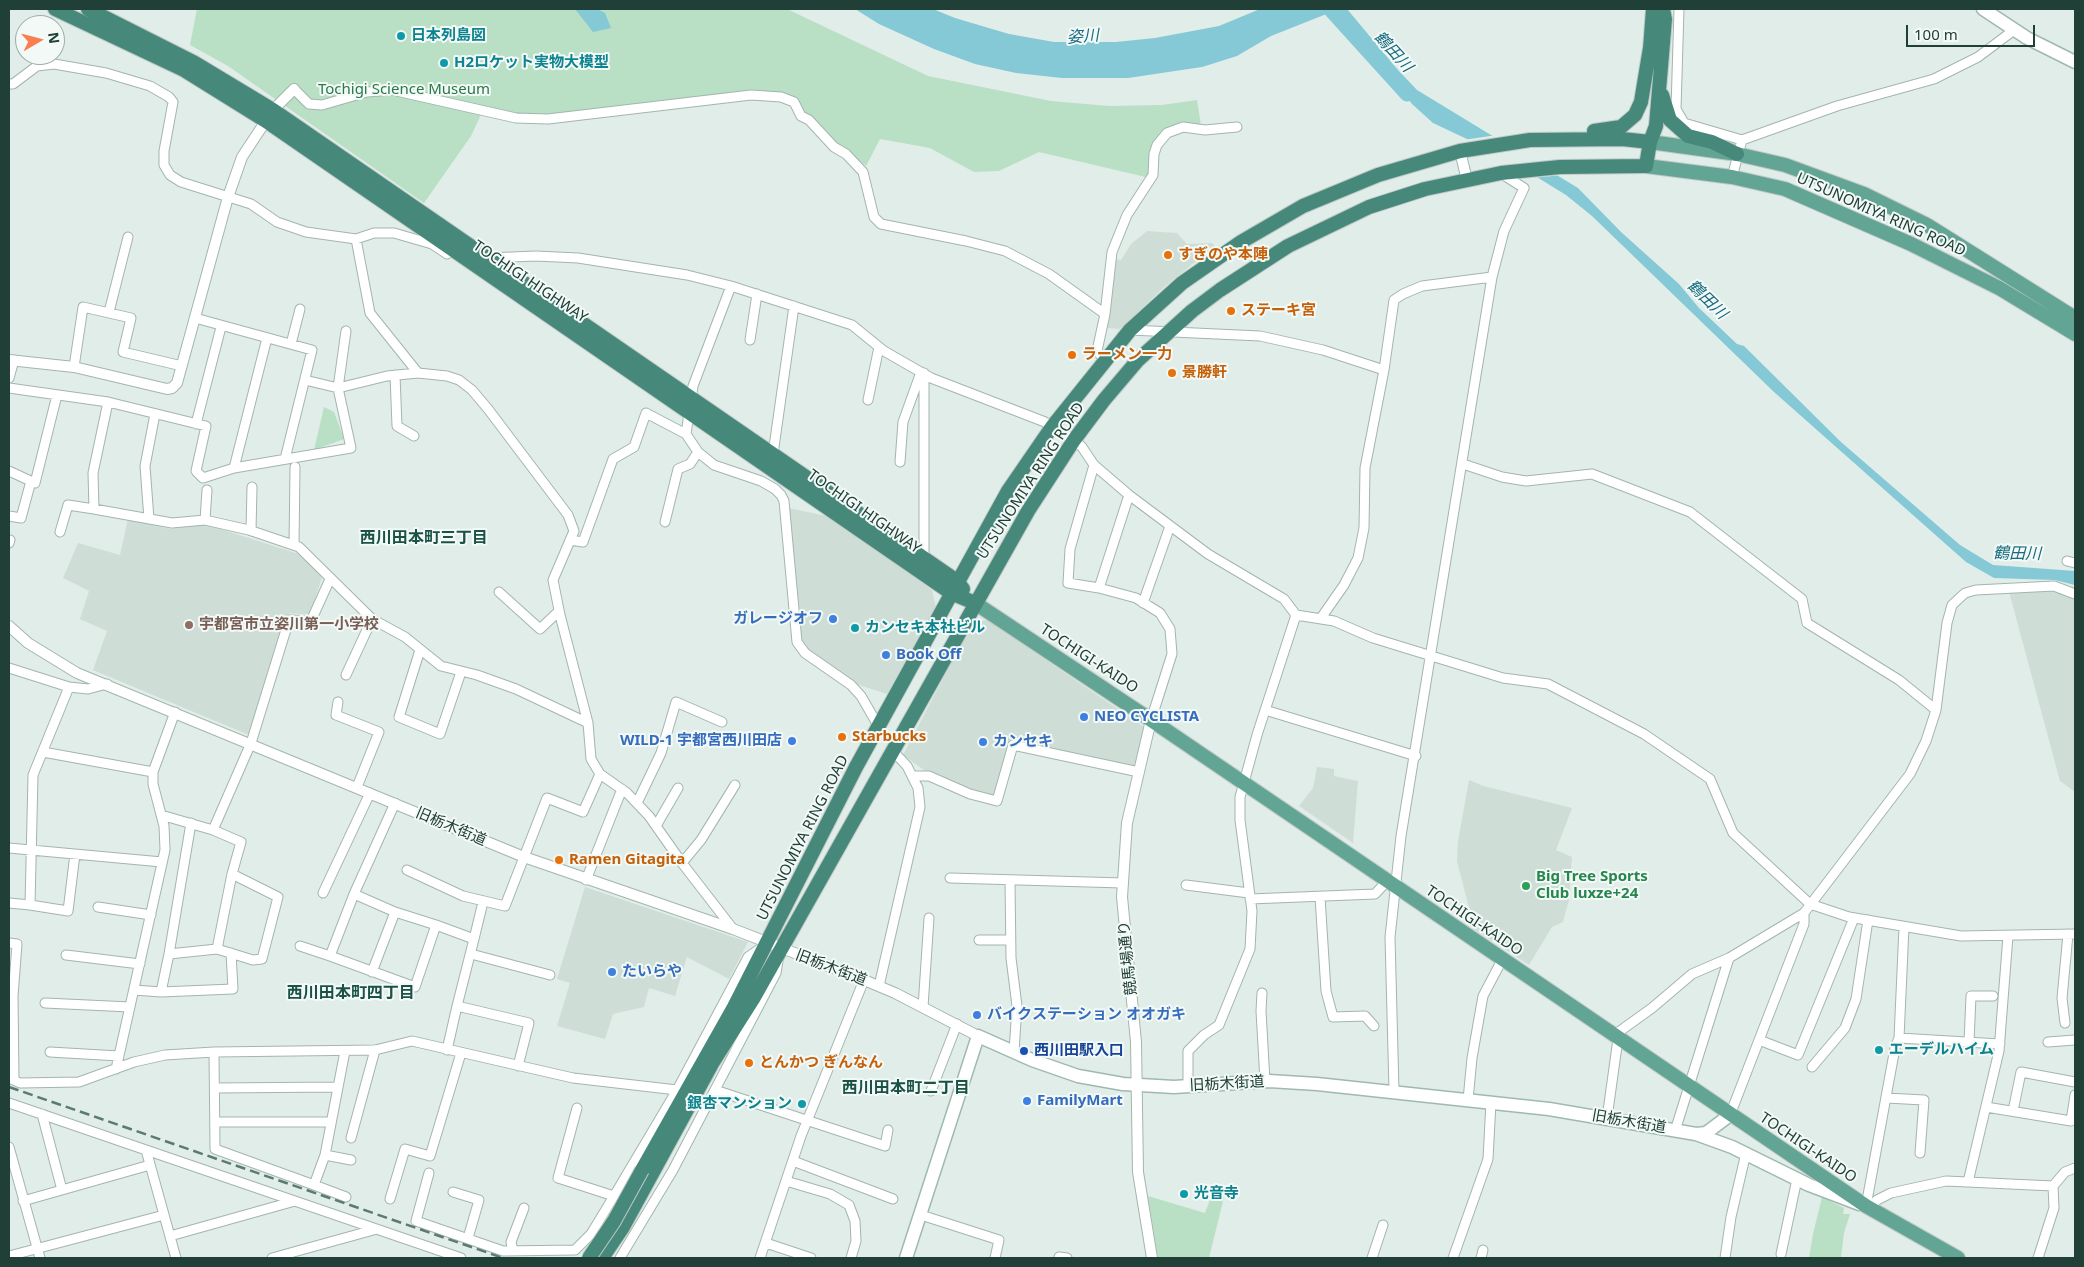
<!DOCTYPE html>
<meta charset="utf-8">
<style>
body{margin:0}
#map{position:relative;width:2084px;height:1267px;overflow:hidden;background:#e1ede8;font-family:"Noto Sans",sans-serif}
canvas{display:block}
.frame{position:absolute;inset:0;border:10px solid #203f37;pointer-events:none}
.north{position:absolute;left:15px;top:15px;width:50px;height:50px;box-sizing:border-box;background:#f2f9f6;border:1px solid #9eafaa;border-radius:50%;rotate:82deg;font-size:14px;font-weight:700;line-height:20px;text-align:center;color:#203f37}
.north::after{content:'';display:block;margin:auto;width:18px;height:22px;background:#fb7e51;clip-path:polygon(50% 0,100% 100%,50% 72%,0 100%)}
.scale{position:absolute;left:1906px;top:25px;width:129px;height:22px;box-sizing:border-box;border:2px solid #203f37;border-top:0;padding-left:6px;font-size:15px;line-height:18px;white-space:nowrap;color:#203f37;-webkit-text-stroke:4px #f2f9f6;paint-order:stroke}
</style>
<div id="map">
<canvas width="2084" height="1267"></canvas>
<div class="frame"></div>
<div class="north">N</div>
<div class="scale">100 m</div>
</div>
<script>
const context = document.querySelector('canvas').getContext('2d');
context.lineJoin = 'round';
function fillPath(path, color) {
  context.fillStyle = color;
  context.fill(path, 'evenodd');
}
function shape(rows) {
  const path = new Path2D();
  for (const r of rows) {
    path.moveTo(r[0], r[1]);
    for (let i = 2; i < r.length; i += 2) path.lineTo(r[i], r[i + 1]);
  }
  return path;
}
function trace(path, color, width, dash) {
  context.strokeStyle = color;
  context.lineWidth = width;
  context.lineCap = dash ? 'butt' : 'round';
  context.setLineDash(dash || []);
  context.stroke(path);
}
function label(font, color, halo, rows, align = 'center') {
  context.font = font + ' "Noto Sans","Noto Sans JP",sans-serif';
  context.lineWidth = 4;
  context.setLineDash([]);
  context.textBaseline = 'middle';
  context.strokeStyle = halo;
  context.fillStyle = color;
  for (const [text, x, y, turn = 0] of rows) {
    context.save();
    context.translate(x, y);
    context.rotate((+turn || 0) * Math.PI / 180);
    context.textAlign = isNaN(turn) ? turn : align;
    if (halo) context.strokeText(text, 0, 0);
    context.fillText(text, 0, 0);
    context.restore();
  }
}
fillPath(shape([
 [1147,231,1177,233,1187,244,1212,243,1215,246,1164,287,1120,329,1107,328,1114,259,1121,260,1131,244],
 [788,508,832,517,932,590,936,607,887,694,853,683,805,650,800,642],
 [128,519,170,529,205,524,299,554,323,574,310,615,289,613,249,735,93,670,107,631,80,619,89,591,63,578,78,543,120,555],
 [2054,586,2075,595,2075,792,2060,781,2008,588],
 [987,620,1144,727,1135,769,1012,742,996,797,992,798,935,778,903,755,972,623],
 [1317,767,1334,769,1334,776,1358,781,1353,843,1299,806,1313,788],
 [1469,780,1483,786,1572,808,1556,850,1572,857,1569,900,1563,922,1552,927,1529,965,1472,928,1469,908,1457,861,1458,841],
 [585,887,748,942,729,979,687,957,675,996,649,988,644,1007,613,1014,605,1039,557,1026,570,983,557,979]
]), '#cfddd7');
fillPath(shape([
 [197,9,787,9,928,76,1051,101,1109,106,1162,105,1197,100,1201,126,1164,132,1150,178,1039,152,999,171,974,172,930,148,880,139,866,166,845,149,835,145,803,112,797,98,778,92,752,90,647,105,547,114,516,113,485,106,471,136,424,203,228,66,190,45],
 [324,407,334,412,344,439,314,450],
 [1212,1195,1224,1197,1209,1258,1158,1258,1148,1196,1205,1213],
 [1822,1197,1844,1208,1843,1214,1850,1214,1844,1233,1841,1258,1809,1258,1813,1234]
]), '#b9dfc4');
fillPath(shape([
 [575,9,597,9,605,13,611,28,593,32],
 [855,9,933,9,955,18,1009,34,1054,42,1116,42,1155,38,1219,26,1260,9,1347,9,1398,70,1417,90,1578,188,1621,232,1679,284,1699,308,1737,344,1744,346,1841,442,1960,545,1993,565,2075,571,2075,585,2055,580,1994,578,1966,562,1774,392,1592,216,1566,195,1501,155,1433,123,1412,104,1361,35,1344,18,1334,11,1271,36,1237,56,1202,67,1128,78,1062,78,1016,73,975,64,934,49,879,24]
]), '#85c8d6');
fillPath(shape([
 [1497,135,1562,175,1533,178,1463,140]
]), '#e1ede8');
trace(shape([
 [1330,9,1407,94]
]), '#85c8d6', 15);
const minor = shape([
 [1679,9,1676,109,1684,123,1742,140],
 [9,84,13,84,37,66,54,64,106,73,150,86,169,97,173,102,164,151,164,165,170,175,181,182,251,204,277,222,306,232,356,239,374,233,394,233,432,244,447,254],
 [294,89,309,104,322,105,367,92,392,90,516,118,548,119,751,95,781,97,794,102,801,116,809,120,834,147,846,154,863,172,874,217,881,224,966,241,1005,251,1049,274,1105,314,1097,351,1105,360],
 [1732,177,1742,140,1837,106,1934,79,1978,57,2014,30],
 [356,239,370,313,418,373],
 [488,258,536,256,578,258,687,275,731,286,852,325,884,351,931,378,1045,422,1074,440,1082,447,1094,465,1129,495,1208,554,1284,599,1296,615,1334,621,1373,638,1503,678,1548,684,1644,734,1710,779,1733,833,1810,904,1849,917,1961,936,2075,934],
 [731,286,693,386,686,434,698,452,714,465,761,481,775,489,781,495,784,501,797,642,805,653,851,685,861,696,879,727],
 [109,312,128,237],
 [1105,314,1112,252,1127,215,1153,175,1154,154,1157,145,1167,133,1183,127,1205,130,1237,127],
 [195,318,312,350,285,459],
 [1130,330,1260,336,1323,350,1384,370,1365,468,1364,528,1358,558,1344,585,1321,618],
 [750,340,757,294],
 [291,344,300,309],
 [74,367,83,307,131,318,123,352,182,366],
 [1384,370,1394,300,1403,294,1422,286,1492,277],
 [924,373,924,558],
 [395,375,397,426,414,436],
 [9,378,14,360],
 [305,380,338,388,387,376,418,373,447,376,459,380,472,390,488,409,568,515,574,531,553,580,560,615,588,723,591,759,600,774,627,793,649,816,682,863,733,929],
 [9,388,108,402,206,426,196,471,203,478,234,468,351,448,338,388,346,331],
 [868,400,879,347],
 [108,402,93,473,94,509,172,523,205,520,249,530,299,547,372,619,405,637,441,666,477,675,516,689,588,723],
 [196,424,221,327],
 [773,454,794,306],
 [900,462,903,422,921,372],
 [1463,464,1502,477,1526,481,1592,474,1690,512,1802,599,1807,623,1899,680,1936,710],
 [1094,465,1070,549,1068,583,1099,588,1136,598,1160,613,1170,629,1172,654,1151,720],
 [234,468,267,338],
 [9,471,35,483,57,395],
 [9,516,21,518,31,481],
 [149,519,145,466,155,414],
 [205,520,207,490],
 [665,522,678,469,690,464,698,452],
 [251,531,252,487],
 [60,532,68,505,94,509],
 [570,540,583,542,613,459,634,447,646,413,686,434],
 [9,543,10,540],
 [294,545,295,467],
 [2067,561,2075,563],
 [1099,588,1129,495],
 [499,592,540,629,559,611],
 [1143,603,1170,526],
 [420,650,399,717,440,734,461,672],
 [9,668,69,687,88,689,107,684],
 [346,675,372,619],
 [338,702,336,715,379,732,357,787],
 [1265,710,1416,756],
 [43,752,153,772],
 [912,776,929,776,970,794,997,801,1013,745,1139,772],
 [637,803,661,753,676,702,722,722],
 [161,815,213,830,251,743,289,620,311,621,330,579],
 [191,823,169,954,217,949],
 [656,826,678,788],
 [213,830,241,842,232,874,217,949,253,960,262,959,278,897,232,874],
 [9,848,162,862],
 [682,863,701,840,735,785],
 [407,870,463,896,505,906,547,798,583,812,600,774],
 [950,878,1123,883],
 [586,880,622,789],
 [1010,881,1011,958,1017,1006,1014,1052],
 [1186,885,1249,893],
 [323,893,370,793],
 [354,894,395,912,436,925,415,987,330,956,354,894,395,803],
 [1320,897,1326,991,1333,1017,1365,1016,1374,1026],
 [1250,899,1375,894,1387,881],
 [9,903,30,905,33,775,69,687],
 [30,905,68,911,75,854],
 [98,907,151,915],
 [436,925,474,939,457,1006,529,1023,518,1066],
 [474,939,483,902],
 [979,940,1010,940],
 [9,943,17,944,13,996,14,1080],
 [300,946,330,956],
 [471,954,550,975],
 [66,955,140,964],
 [372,972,395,912],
 [879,986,920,807,918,788,907,766,893,751],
 [134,990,161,992,233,989,231,953],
 [161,992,169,954],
 [1262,993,1261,1011,1265,1081],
 [45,1003,130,1007],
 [923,1007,929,918],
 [2065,1023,2062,998,2068,934],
 [1613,1036,1652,1008,1692,974,1729,958,1804,913],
 [1899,1038,2000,1044],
 [1759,1040,1798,1055,1854,918],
 [1969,1042,1971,996,1993,996],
 [2048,1042,2075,1040],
 [447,1050,457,1006],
 [50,1052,119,1056],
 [214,1052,215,1149,314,1185,325,1155,345,1051],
 [1812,1067,1845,1028,1856,999,1868,920],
 [116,1069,165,850,164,826,153,784,153,772,175,712],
 [9,1078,20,1083,79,1082,134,1062,165,1055,214,1052,375,1050,412,1041,573,1078,677,1090],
 [1188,1086,1188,1051,1204,1035,1219,1025,1250,949,1252,911,1240,820,1240,797,1257,735,1296,615],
 [215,1088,338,1087],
 [715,1090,885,1146,888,1130],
 [931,1091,957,1024],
 [1394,1091,1390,937,1401,836,1492,277,1504,231,1524,188,1502,174],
 [1886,1098,1924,1100,1920,1153],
 [1468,1100,1472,1058,1483,996,1502,960],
 [9,1103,461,1258],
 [1986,1107,2071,1121,2075,1095],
 [577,1108,558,1178,614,1196],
 [2013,1111,2021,1072,2075,1082],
 [42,1114,62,1190],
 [1730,1115,1804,924,1804,913,1910,774,1926,741,1936,710,1947,623,1952,605,1965,593,1976,590,2054,586,2075,594],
 [1607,1118,1618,1039],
 [215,1122,331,1122],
 [1675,1131,1729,958],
 [351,1138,375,1050],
 [9,1147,40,1258],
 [146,1150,176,1258],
 [325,1155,351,1160],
 [793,1161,893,1199],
 [429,1173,416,1221,503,1251,575,1250,591,1234,614,1196,677,1090,748,957,761,948],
 [786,1181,830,1194,849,1205,855,1221,856,1241,851,1258],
 [1968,1182,1999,1051,2008,936],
 [314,1185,346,1197],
 [453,1192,479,1200,468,1238],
 [390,1199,405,1149,430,1156,461,1053],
 [23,1201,150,1165],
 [1866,1206,1895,1048,1899,1038,1904,927],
 [1869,1208,1877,1200,1891,1193,1946,1181,2053,1186,2065,1172,2075,1168],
 [921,1215,999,1240,995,1258],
 [170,1236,295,1201],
 [766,1243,811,1258],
 [513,1251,511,1242,524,1208],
 [1781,1254,1797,1179],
 [9,1256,164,1215],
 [1059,1257,1067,1258],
 [272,1258,377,1229],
 [620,1258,673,1170,776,973,778,961],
 [760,1258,801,1136,864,980],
 [1372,1258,1383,1225],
 [1453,1258,1488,1159,1491,1102],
 [1481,1258,1483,1250],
 [1725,1258,1731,1217,1746,1153],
 [2038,1258,2054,1208,2053,1186]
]);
const tertiary = shape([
 [1460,151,1467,180],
 [9,360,74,367,167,389,172,388,177,383,228,197,242,157,273,110,294,89],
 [9,626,28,643,77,673,524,857,733,929,864,980,895,993,978,1036],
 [1151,720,1127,823,1122,897,1136,1042,1138,1172,1152,1258]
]);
const secondary = shape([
 [1983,9,2027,38,2075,62],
 [1696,1134,1706,1133,1730,1115],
 [906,1258,978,1036,1032,1060,1078,1076,1123,1084,1174,1087,1269,1081,1317,1084,1549,1109,1696,1134,1732,1147,1809,1185,1859,1204]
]);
const primary = shape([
 [1650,142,1737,154,1785,165,1864,194,1927,225,2075,318],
 [1646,166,1732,177,1785,189,1911,244,1999,288,2075,334],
 [975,603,1151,720,1866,1206,1958,1258]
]);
const trunk = shape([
 [55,9,184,70,266,121,951,593,975,603],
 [88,9,195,63,273,110,957,581,963,589],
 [1650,49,1653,9],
 [1662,95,1670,120,1688,136,1712,142,1737,154],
 [1594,131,1621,127,1635,115,1641,102,1651,42],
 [642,1170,734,1007,856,767,1008,491,1052,427,1130,330,1182,283,1241,242,1303,206,1378,175,1460,151,1530,140,1622,139,1650,142],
 [602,1258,623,1227,713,1062,753,999,1028,511,1074,440,1104,400,1138,360,1192,311,1220,290,1288,246,1369,207,1425,189,1501,173,1560,167,1646,166,1650,142,1656,126,1665,19,1663,9]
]);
trace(minor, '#a3b5af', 11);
trace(tertiary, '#a3b5af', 12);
trace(secondary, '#9fb9b0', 15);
trace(primary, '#c1c9c7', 16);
trace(trunk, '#c1c9c7', 16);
trace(minor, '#fff', 9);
trace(tertiary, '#fff', 10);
trace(secondary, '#fff', 12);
trace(primary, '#63a595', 14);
trace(trunk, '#46897b', 14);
trace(shape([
 [9,1087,503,1258]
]), '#5b7a72', 2.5, [10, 5]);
const trunkBridge = shape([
 [589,1258,614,1221,642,1170]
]);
trace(trunkBridge, '#c1c9c7', 16, []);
trace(trunkBridge, '#46897b', 14);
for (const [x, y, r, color] of [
 [401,36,5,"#0f9aa8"],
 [444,63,5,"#0f9aa8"],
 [1168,255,5,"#e8710a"],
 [1231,311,5,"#e8710a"],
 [1072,355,5,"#e8710a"],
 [1172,373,5,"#e8710a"],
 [833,619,5,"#3f7fe0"],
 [189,625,5,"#8d6e63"],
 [855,628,5,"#0f9aa8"],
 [886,655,5,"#3f7fe0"],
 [1084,717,5,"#3f7fe0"],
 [842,737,5,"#e8710a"],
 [792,741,5,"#3f7fe0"],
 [983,742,5,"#3f7fe0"],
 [559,860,5,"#e8710a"],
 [1526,886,5,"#2e9e5b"],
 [612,972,5,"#3f7fe0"],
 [977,1015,5,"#3f7fe0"],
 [1879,1050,5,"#0f9aa8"],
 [1024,1051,5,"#1a4fb4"],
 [749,1063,5,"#e8710a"],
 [1027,1101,5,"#3f7fe0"],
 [802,1104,5,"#0f9aa8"],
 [1184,1194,5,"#0f9aa8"]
]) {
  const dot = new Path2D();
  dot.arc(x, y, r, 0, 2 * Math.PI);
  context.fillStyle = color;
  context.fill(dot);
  trace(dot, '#f2f9f6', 2);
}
label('bold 15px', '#0d838f', '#f2f9f6', [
 ["日本列島図",411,36],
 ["H2ロケット実物大模型",454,63],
 ["カンセキ本社ビル",865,628],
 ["エーデルハイム",1889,1050],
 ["銀杏マンション",792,1104,"right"],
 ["光音寺",1194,1194]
], 'left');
label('15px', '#287848', '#f2f9f6', [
 ["Tochigi Science Museum",404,90]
]);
label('15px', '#203f37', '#f2f9f6', [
 ["UTSUNOMIYA RING ROAD",1881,215,24],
 ["TOCHIGI HIGHWAY",530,282,34],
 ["UTSUNOMIYA RING ROAD",1031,481,-57],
 ["TOCHIGI HIGHWAY",864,512,35],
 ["TOCHIGI-KAIDO",1089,659,33],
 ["旧栃木街道",451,827,23],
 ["UTSUNOMIYA RING ROAD",803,838,-63],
 ["TOCHIGI-KAIDO",1474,921,34],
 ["競馬場通り",1128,958,-96],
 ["旧栃木街道",831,968,21],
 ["旧栃木街道",1227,1084,-3],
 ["旧栃木街道",1629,1122,10],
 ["TOCHIGI-KAIDO",1808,1148,34]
]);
label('bold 15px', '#c56008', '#f2f9f6', [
 ["すぎのや本陣",1178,255],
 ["ステーキ宮",1241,311],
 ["ラーメン一力",1082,355],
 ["景勝軒",1182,373],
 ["Starbucks",852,737],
 ["Ramen Gitagita",569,860],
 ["とんかつ ぎんなん",759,1063]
], 'left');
label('bold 15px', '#366cbe', '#f2f9f6', [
 ["ガレージオフ",823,619,"right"],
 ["Book Off",896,655],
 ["NEO CYCLISTA",1094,717],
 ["WILD-1 宇都宮西川田店",782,741,"right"],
 ["カンセキ",993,742],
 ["たいらや",622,972],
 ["バイクステーション オオガキ",987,1015],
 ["FamilyMart",1037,1101]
], 'left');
label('bold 15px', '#785e54', '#f2f9f6', [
 ["宇都宮市立姿川第一小学校",199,625]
], 'left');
label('bold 15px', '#27864d', '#f2f9f6', [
 ["Big Tree Sports",1536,877],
 ["Club luxze+24",1536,894]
], 'left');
label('bold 15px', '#164399', '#f2f9f6', [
 ["西川田駅入口",1034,1051]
], 'left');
label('italic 16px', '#166b7f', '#f2f9f6', [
 ["姿川",1083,37,-4],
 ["鶴田川",1393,52,48],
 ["鶴田川",1707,300,44],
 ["鶴田川",2017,554,1]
]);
label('bold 16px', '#1b5246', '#f2f9f6', [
 ["西川田本町三丁目",424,538],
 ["西川田本町四丁目",351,993],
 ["西川田本町二丁目",906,1088]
]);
</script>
